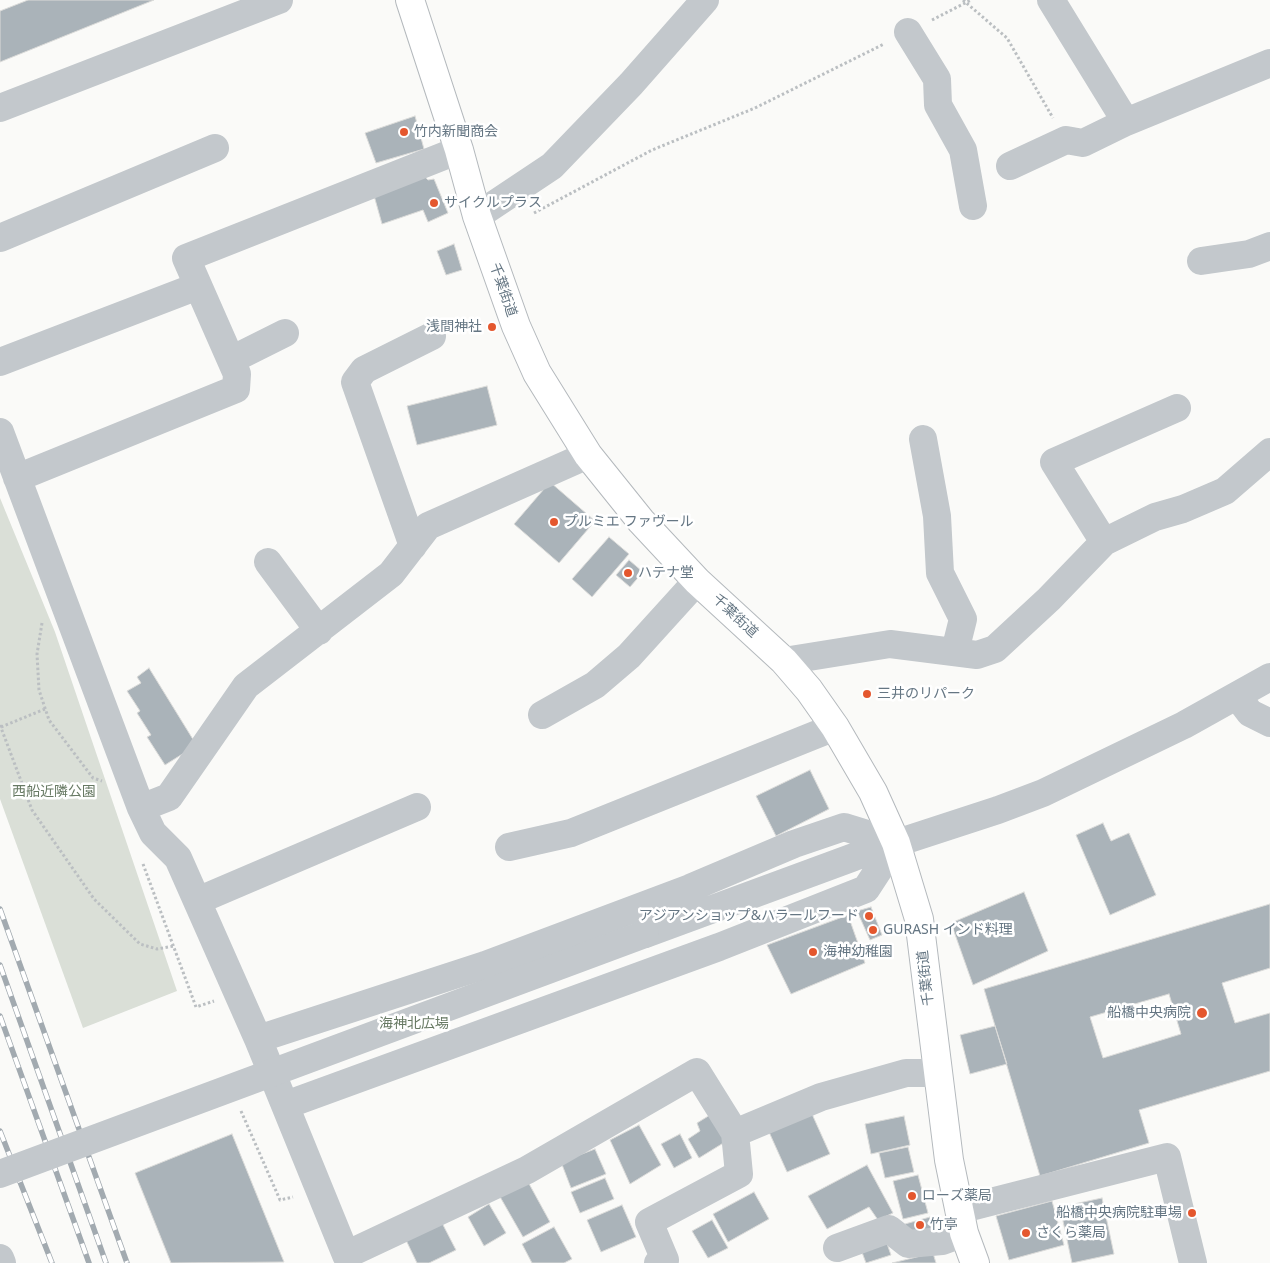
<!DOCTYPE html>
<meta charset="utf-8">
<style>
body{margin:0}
canvas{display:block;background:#fafaf8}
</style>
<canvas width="1270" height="1263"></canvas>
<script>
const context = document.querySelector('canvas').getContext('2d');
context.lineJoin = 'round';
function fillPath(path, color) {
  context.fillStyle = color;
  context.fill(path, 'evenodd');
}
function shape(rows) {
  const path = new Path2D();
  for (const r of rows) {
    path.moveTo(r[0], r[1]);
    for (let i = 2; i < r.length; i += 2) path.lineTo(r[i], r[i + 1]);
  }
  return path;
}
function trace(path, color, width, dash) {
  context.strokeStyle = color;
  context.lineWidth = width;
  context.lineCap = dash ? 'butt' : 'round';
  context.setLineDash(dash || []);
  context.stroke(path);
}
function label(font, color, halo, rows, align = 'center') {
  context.font = font + ' "Noto Sans","Noto Sans JP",sans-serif';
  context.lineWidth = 5;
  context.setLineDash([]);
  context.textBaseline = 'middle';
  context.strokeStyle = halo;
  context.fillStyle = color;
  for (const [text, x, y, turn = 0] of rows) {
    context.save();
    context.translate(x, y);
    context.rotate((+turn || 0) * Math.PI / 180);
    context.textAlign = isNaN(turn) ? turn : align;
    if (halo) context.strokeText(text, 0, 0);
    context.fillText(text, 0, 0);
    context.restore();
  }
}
fillPath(shape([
 [0,498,55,632,177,991,83,1028,0,799]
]), '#dadfd7');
const building = shape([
 [28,0,154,0,0,62,0,11,28,0],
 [415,116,424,149,376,163,365,133,415,116],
 [424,176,428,180,434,179,448,213,428,222,423,210,382,224,373,192,424,176],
 [454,244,462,270,446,275,437,251,454,244],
 [487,386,497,425,417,445,407,406,487,386],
 [550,482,595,521,559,563,514,524,550,482],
 [609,537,629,554,592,597,572,579,609,537],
 [629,560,643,572,630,587,616,575,629,560],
 [149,668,194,741,192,748,165,765,147,737,151,735,137,713,140,711,127,691,141,683,137,677,149,668],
 [810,770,829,809,776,836,756,796,810,770],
 [1103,823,1111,841,1129,833,1156,895,1110,915,1076,835,1103,823],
 [1024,892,1048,951,973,985,951,923,1024,892],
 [1270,904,1270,968,1222,983,1235,1023,1270,1013,1270,1071,1139,1110,1149,1143,1040,1176,984,989,1270,904],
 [1169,994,1181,1034,1103,1058,1090,1017,1169,994],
 [871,907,882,935,870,940,857,911,871,907],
 [848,915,865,963,791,994,767,945,848,915],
 [995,1026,1007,1064,970,1074,960,1035,995,1026],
 [812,1114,830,1154,787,1172,769,1132,812,1114],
 [710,1115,725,1142,699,1158,688,1139,700,1131,697,1123,710,1115],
 [904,1116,910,1145,871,1154,865,1124,904,1116],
 [639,1125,661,1165,630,1184,610,1140,639,1125],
 [232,1134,284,1262,171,1263,135,1173,232,1134],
 [680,1134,692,1158,674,1168,661,1144,680,1134],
 [908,1147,914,1172,885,1178,879,1153,908,1147],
 [595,1149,606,1174,571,1188,561,1162,595,1149],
 [867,1165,893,1213,878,1220,869,1207,827,1229,808,1196,867,1165],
 [918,1175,928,1213,903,1219,893,1181,918,1175],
 [605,1178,614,1199,580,1213,571,1192,605,1178],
 [527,1180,550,1222,523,1237,499,1195,527,1180],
 [754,1192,769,1219,728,1242,713,1214,754,1192],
 [1102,1198,1114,1254,1072,1263,1060,1207,1102,1198],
 [1052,1201,1064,1245,1009,1260,996,1216,1052,1201],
 [489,1204,506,1233,484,1246,468,1217,489,1204],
 [622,1205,636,1237,601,1252,587,1220,622,1205],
 [930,1217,934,1228,910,1237,905,1224,930,1217],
 [712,1220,728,1248,708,1258,692,1231,712,1220],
 [441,1221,456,1250,429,1263,417,1263,405,1238,441,1221],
 [554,1227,572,1259,564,1263,532,1263,522,1244,554,1227],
 [885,1238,891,1255,866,1263,860,1247,885,1238],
 [933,1253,936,1263,892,1263,933,1253]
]);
fillPath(building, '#aab3b9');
trace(building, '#dcdcda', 1);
const highway = shape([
 [410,0,459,150,477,216,516,326,537,373,588,455,641,521,697,581,784,661,809,690,835,727,873,792,896,843,919,919,949,1160,964,1233,975,1263]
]);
trace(highway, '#b4b9bd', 30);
trace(shape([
 [963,0,1007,38,1053,118],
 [932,20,971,0],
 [534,213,652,150,755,108,884,44],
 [42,623,37,654,39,690,49,720,93,778,102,781],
 [0,725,32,810,94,899,140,944,157,949,174,946],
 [1,727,45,709],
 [143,864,196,1007,214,1001],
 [241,1111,280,1200,293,1197]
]), '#bbbfc2', 3, [2.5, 2.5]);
trace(shape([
 [1051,0,1126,122,1270,63],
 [908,32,937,79,938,105,963,150,973,206],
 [0,108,279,0],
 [1010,166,1066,140,1083,143,1126,122],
 [477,216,552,166,631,84,705,0],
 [0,238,215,148],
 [1201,261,1249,254,1270,246],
 [231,360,285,333],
 [0,362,198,286],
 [0,432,141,808,153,833,178,858,258,1039,346,1255,527,1170,697,1072,735,1133,821,1097,906,1073,936,1073],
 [923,439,937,516,940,573,963,619,955,651],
 [17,478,236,389,237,374,186,258,459,150],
 [1104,542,1054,462,1177,408],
 [413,546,355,382,364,370,432,336],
 [268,562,319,631],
 [784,661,890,644,977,655,995,649,1049,599,1104,542,1155,517,1183,509,1225,491,1270,452],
 [1237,696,1250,713,1270,723],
 [542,715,595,685,629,656,697,581],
 [141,808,169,797,246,686,391,574,428,526,588,455],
 [509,847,571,833,835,727],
 [197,901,417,807],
 [645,934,854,857,998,810,1043,793,1184,725,1270,677],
 [258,1039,485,965,690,888,794,844,844,827,896,843],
 [286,1105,719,947,866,889,896,843],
 [959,1210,1167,1157,1193,1263],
 [837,1248,889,1229,908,1244,942,1241,964,1233],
 [0,1258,2,1263],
 [658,1263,665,1260,649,1222,739,1174,735,1133]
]), '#c3c8cc', 28);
trace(highway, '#fff', 28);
const rail = shape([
 [0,909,127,1263],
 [0,965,106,1263],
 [0,1016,89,1263],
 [0,1131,52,1263]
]);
trace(rail, '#a2aab0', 5.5);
trace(rail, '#fff', 4, [11]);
trace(shape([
 [0,1174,645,934]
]), '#c3c8cc', 28);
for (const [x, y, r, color] of [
 [404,132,5,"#e4572e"],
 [434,203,5,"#e4572e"],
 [492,327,5,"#e4572e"],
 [554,522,5,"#e4572e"],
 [628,573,5,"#e4572e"],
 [867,694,5,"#e4572e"],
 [869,916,5,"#e4572e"],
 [873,930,5,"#e4572e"],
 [813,952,5,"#e4572e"],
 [1202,1013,6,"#e4572e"],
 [912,1196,5,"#e4572e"],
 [1192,1213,5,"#e4572e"],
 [920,1225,5,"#e4572e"],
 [1026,1233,5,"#e4572e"]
]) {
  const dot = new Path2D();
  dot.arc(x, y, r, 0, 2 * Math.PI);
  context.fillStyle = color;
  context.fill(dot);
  trace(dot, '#fff', 2);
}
label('14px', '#657683', '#fff', [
 ["竹内新聞商会",414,132],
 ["サイクルプラス",444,203],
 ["浅間神社",482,327,"right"],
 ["プルミエ ファヴール",564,522],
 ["ハテナ堂",638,573],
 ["三井のリパーク",877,694],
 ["アジアンショップ&ハラールフード",859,916,"right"],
 ["GURASH インド料理",883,930],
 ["海神幼稚園",823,952],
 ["船橋中央病院",1191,1013,"right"],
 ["ローズ薬局",922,1196],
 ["船橋中央病院駐車場",1182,1213,"right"],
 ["竹亭",930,1225],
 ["さくら薬局",1036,1233]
], 'left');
label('14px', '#657683', '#fff', [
 ["千葉街道",503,290,71],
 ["千葉街道",735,616,43],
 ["千葉街道",926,978,-96]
]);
label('14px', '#687a64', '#fff', [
 ["西船近隣公園",54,792],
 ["海神北広場",414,1024]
]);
</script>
